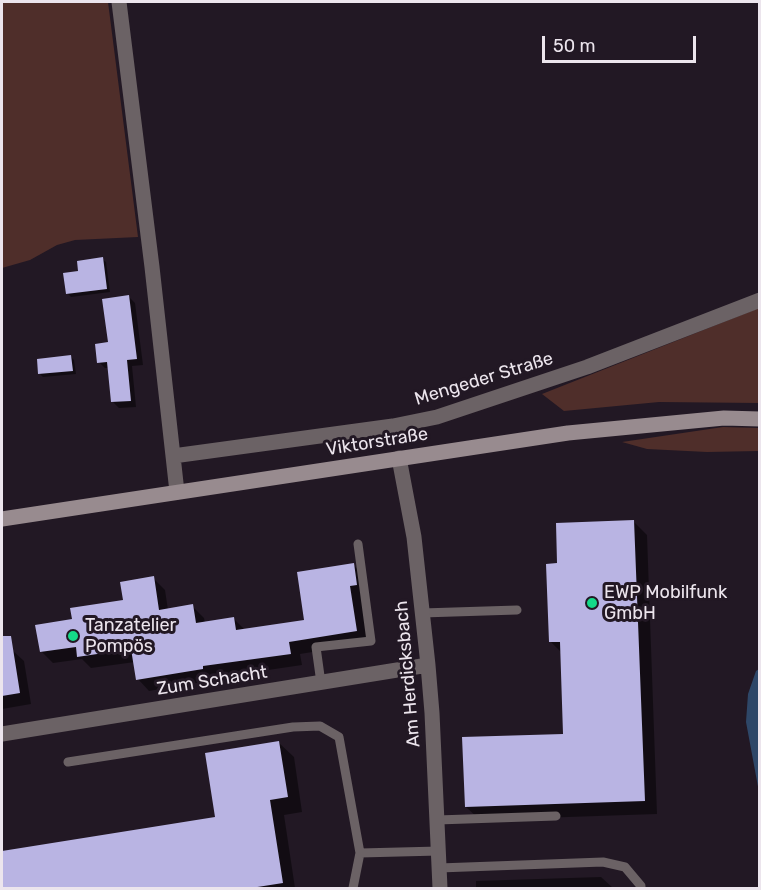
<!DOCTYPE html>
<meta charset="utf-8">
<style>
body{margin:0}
#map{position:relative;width:761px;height:890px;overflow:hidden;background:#221824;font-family:Rubik,sans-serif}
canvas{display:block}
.frame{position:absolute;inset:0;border:3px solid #ece5ed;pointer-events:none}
.scale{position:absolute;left:542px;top:36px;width:154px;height:27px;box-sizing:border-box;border:3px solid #ece5ed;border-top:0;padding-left:8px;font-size:18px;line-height:21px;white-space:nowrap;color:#ece5ed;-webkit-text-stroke:4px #221824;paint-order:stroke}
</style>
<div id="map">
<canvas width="761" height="890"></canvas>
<div class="frame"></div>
<div class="scale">50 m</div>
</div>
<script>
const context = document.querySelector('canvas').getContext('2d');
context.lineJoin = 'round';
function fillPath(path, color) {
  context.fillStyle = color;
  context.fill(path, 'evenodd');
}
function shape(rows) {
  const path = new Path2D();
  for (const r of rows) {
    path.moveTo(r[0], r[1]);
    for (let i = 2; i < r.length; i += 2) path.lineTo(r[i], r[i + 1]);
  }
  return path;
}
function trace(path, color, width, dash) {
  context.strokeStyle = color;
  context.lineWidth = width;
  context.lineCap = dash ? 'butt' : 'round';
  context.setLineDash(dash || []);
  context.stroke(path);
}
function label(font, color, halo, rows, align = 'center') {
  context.font = font + ' Rubik,sans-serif';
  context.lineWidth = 6;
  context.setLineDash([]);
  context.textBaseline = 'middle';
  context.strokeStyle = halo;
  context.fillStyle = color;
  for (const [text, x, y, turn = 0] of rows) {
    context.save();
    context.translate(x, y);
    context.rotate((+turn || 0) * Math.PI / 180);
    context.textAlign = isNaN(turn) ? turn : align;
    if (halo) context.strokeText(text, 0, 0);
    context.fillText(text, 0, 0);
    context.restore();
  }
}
fillPath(shape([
 [2,2,108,2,138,237,75,240,57,245,30,260,2,268],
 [759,308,759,403,659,402,564,411,542,394],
 [723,427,759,428,759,451,707,452,647,449,622,442]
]), '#4f2e2a');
fillPath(shape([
 [759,669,760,888,758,888,759,792,746,722,748,694,756,671]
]), '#2e4768');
fillPath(shape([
 [102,259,106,262,110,292,71,297,67,293,80,272],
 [129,297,135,303,143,365,132,366,136,407,119,408,113,402,109,368,105,368,99,362,109,343],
 [71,357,74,360,76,374,43,377,40,374],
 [634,522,647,535,657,814,480,820,466,807,565,735,562,653,550,641,559,565],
 [353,565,365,576,368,596,361,597,368,643,300,654,302,665,214,678,214,680,149,691,138,679,135,662,91,668,82,659,53,663,41,651,73,620,125,601,153,578,165,590,168,610,192,606,204,618,205,623,233,618,245,630,306,621],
 [12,650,24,661,31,704,2,709,2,651],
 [279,743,294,757,302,812,284,815,295,888,2,888,2,853,217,819],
 [601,877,613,888,476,888,476,881]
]), '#0007');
fillPath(shape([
 [103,257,107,289,66,294,63,273,78,271,77,261],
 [129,295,137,359,127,360,131,401,111,402,107,362,97,363,95,344,108,342,102,299],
 [71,355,73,371,38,374,37,359],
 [634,520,645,801,465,807,462,737,563,734,560,642,549,642,546,564,557,563,556,523],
 [354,563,357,585,350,586,357,631,289,642,291,654,203,666,203,669,136,680,131,649,77,657,76,647,40,652,35,625,72,619,70,608,123,600,120,582,154,576,159,610,193,604,196,623,234,617,236,630,304,620,297,572],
 [2,636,11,636,20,693,2,696],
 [279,741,288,797,270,800,283,883,251,888,2,888,2,851,215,817,205,753]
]), '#b9b4e3');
trace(shape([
 [422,613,517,610],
 [321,683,316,647,371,641,358,544],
 [68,762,293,727,320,726,339,737,360,853,439,851],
 [437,820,556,816],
 [439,868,603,862,625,867,641,886,641,888],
 [353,888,360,853]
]), '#6b6265', 9);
trace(shape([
 [119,2,152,267,173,456],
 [399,458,414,537,428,665,432,713,440,888],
 [177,492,173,456,393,426,437,417,587,367,760,300],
 [2,734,428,665]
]), '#6b6265', 15);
trace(shape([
 [2,519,568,433,724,418,760,419]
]), '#988b8f', 15);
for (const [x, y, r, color] of [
 [592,603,6,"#15d989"],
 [73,636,6,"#15d989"]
]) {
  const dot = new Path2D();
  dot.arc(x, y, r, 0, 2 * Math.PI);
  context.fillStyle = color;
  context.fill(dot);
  trace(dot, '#221824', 2);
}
label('18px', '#ece5ed', '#221824', [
 ["Mengeder Straße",484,379,-17],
 ["Viktorstraße",377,442,-9],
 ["Am Herdicksbach",408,674,-95],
 ["Zum Schacht",212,681,-9]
]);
label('18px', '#ece5ed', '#221824', [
 ["EWP Mobilfunk",604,593],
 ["GmbH",604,614],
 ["Tanzatelier",85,626],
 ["Pompös",85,647]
], 'left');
</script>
